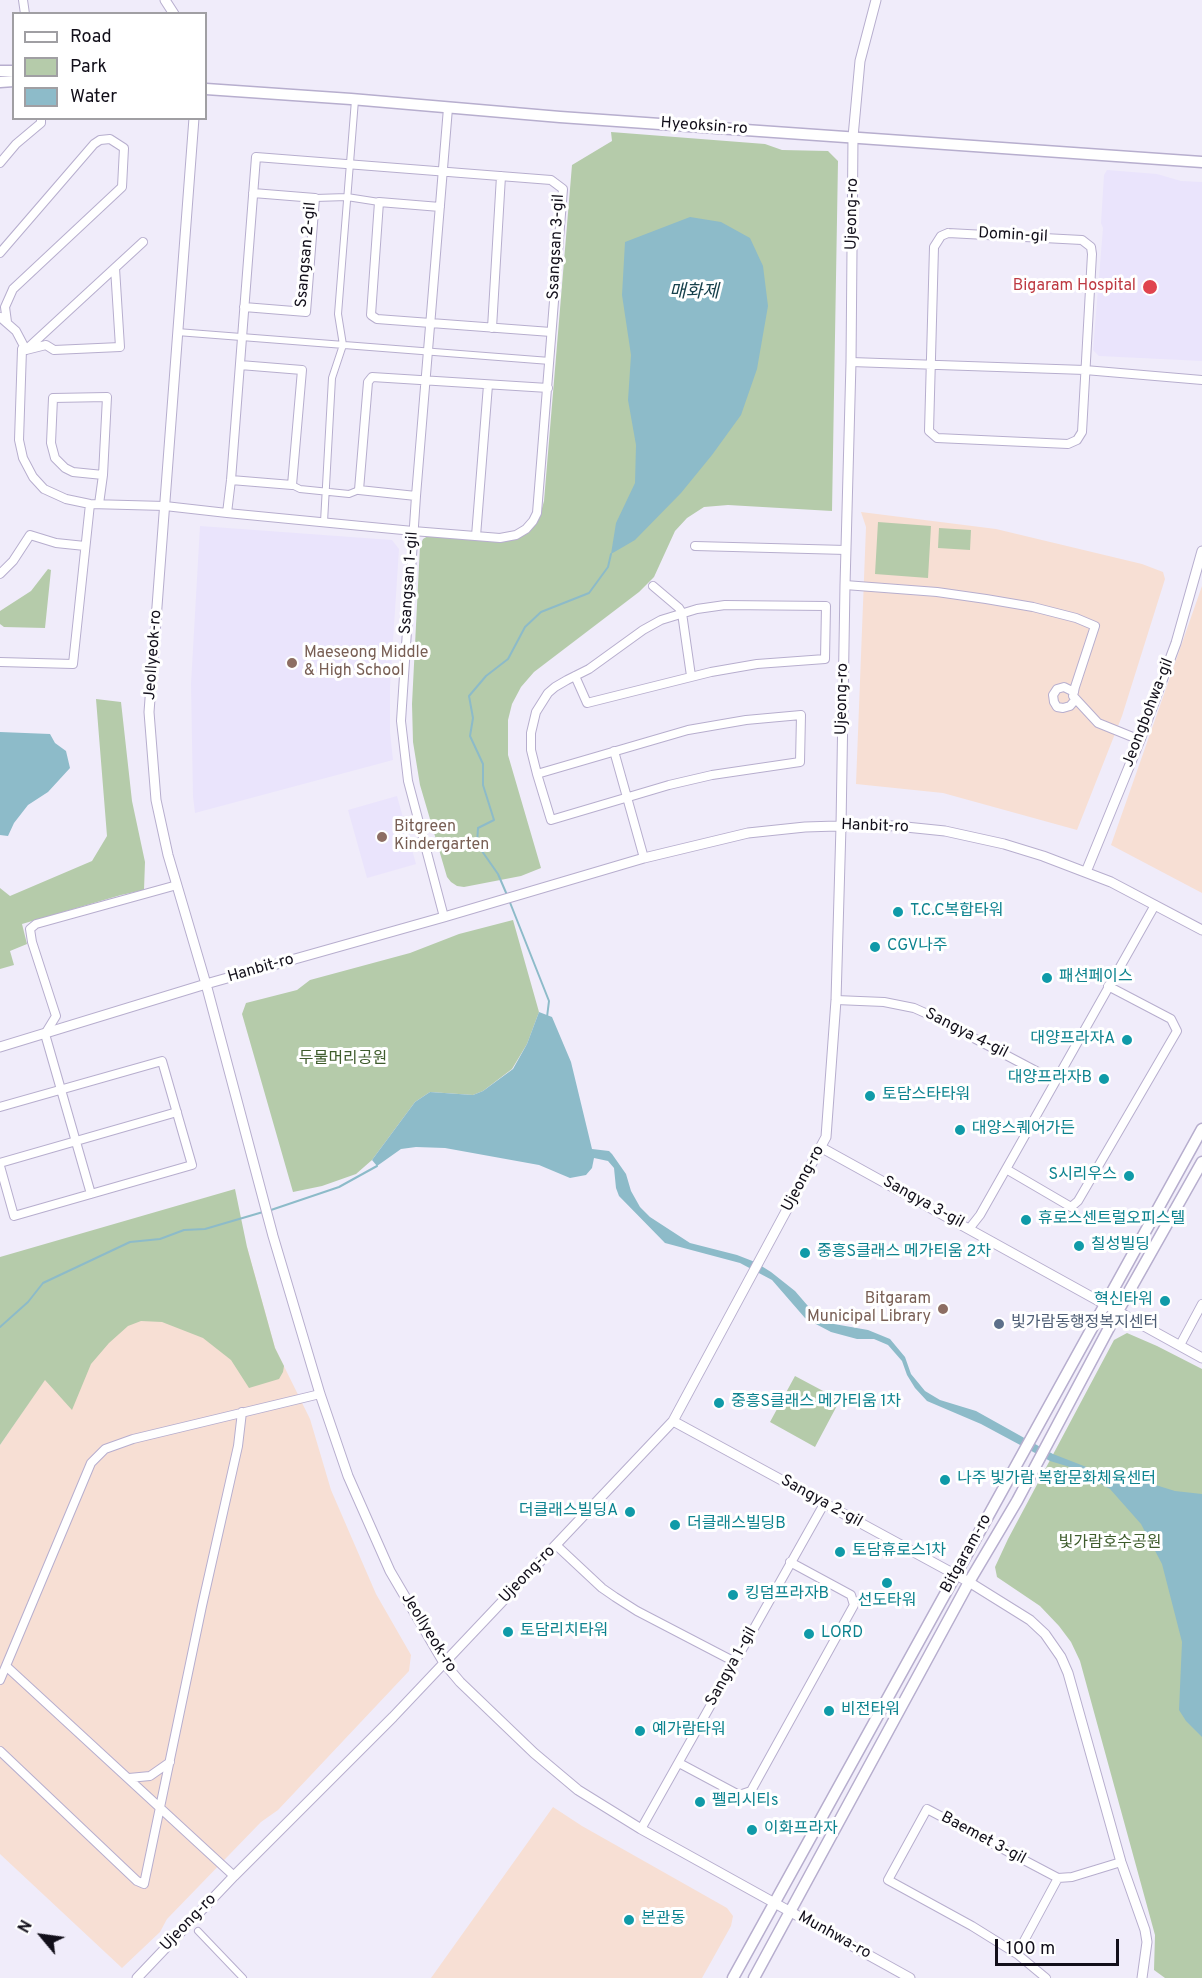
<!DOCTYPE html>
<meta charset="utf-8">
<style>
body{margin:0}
#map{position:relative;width:1202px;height:1978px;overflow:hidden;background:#f0ecfa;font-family:Overpass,sans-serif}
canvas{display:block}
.legend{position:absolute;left:12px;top:12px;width:195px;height:108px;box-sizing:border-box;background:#fff;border:2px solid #a09fa3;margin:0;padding:8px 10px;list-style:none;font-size:18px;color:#120f1a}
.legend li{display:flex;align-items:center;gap:12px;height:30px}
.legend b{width:30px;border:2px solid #a09fa3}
.north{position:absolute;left:12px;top:1906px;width:60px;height:60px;-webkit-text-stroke:4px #fff;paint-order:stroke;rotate:299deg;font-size:16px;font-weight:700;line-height:24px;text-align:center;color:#120f1a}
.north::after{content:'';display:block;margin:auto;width:21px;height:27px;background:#120f1a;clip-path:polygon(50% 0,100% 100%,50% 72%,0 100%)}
.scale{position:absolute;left:995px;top:1939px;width:124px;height:27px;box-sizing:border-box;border:3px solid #120f1a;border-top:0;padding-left:8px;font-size:18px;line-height:21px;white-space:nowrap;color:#120f1a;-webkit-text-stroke:4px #fff;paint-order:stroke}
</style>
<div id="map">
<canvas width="1202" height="1978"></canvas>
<ul class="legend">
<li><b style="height:8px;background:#fff"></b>Road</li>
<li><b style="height:16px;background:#b5cbaa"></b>Park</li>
<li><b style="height:16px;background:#8dbbc9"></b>Water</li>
</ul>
<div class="north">N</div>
<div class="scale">100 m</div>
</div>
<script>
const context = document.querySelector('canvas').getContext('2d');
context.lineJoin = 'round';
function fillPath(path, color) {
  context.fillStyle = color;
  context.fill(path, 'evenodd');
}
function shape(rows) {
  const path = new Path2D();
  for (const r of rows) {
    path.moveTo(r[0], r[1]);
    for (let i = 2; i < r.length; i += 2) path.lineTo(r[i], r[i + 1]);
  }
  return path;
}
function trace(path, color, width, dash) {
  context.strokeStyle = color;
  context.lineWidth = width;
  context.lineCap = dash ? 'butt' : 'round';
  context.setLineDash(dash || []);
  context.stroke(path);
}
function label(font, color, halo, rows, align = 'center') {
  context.font = font + ' Overpass,"Noto Sans KR",sans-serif';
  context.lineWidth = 6;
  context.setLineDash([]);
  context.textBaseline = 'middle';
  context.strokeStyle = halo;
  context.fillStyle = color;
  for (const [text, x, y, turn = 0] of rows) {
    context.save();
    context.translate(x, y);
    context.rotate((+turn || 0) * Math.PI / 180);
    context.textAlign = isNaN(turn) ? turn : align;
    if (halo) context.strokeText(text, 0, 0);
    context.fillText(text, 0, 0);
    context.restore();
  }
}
fillPath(shape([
 [861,512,996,529,1142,564,1163,572,1165,579,1122,716,1077,830,943,793,856,784,866,527],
 [1202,586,1202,893,1111,845],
 [247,1247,275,1348,310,1419,331,1490,376,1594,411,1655,409,1671,278,1810,261,1822,167,1919,160,1932,122,1968,0,1854,0,1445,92,1310],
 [553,1807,582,1826,727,1908,733,1916,731,1926,702,1978,431,1978]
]), '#f7dfd4');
fillPath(shape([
 [1107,170,1157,174,1181,181,1202,182,1202,361,1099,356,1093,350,1103,228,1101,223,1104,175],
 [200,526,392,540,399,549,390,687,390,732,393,760,195,813,193,797,191,684],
 [397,796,416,864,367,878,348,810]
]), '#eae4fc');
fillPath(shape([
 [611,132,765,144,782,150,828,151,838,161,832,511,728,505,704,507,687,518,675,531,654,577,639,592,534,672,521,687,512,704,508,720,508,755,541,868,521,876,464,887,457,886,451,882,447,877,420,785,413,742,412,704,420,546,423,539,428,536,501,541,515,539,524,535,539,519,544,501,572,165,612,141],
 [878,522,931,526,928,578,875,574],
 [939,528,971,530,970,550,938,548],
 [48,569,51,570,45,628,4,627,0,624,0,611,31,591],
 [96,699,121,702,132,801,145,862,144,890,121,895,22,924,27,944,10,951,14,965,0,969,0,888,10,896,92,861,107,836],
 [513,920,539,1012,527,1044,512,1069,483,1091,473,1095,430,1092,415,1102,372,1160,356,1174,322,1186,293,1192,242,1014,246,1003,297,990,310,980,410,953,459,934],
 [235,1189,247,1247,275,1348,284,1366,283,1372,279,1379,249,1388,231,1360,203,1338,162,1322,141,1321,128,1326,109,1343,91,1364,72,1410,45,1380,0,1445,0,1257],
 [1127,1333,1157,1346,1202,1369,1202,1978,1165,1978,1154,1970,1155,1935,1080,1661,1071,1642,1059,1626,1040,1606,997,1577,995,1567,1008,1539,1114,1340],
 [795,1376,840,1400,815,1447,770,1422]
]), '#b5cbaa');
fillPath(shape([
 [690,217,721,222,750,238,763,266,768,306,757,369,741,415,712,455,681,493,635,540,611,554,616,523,635,483,636,445,628,400,631,355,622,295,625,242],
 [0,732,50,734,55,743,66,751,70,768,48,792,28,805,14,823,8,836,0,835],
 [539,1012,552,1017,571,1062,592,1149,609,1151,612,1154,626,1174,631,1191,640,1207,650,1217,690,1243,737,1255,755,1262,771,1272,795,1291,814,1313,834,1324,868,1330,890,1339,905,1357,911,1374,925,1391,940,1400,976,1411,1053,1454,1089,1468,1123,1475,1175,1491,1202,1494,1202,1737,1186,1721,1179,1710,1182,1642,1162,1564,1141,1524,1110,1489,1073,1468,1050,1461,981,1424,927,1401,915,1388,907,1375,902,1361,888,1345,874,1339,857,1339,831,1332,812,1322,805,1318,772,1280,740,1263,665,1243,619,1196,616,1188,614,1168,608,1161,594,1158,592,1168,586,1175,570,1178,539,1165,445,1148,416,1147,401,1149,377,1166,372,1160,415,1102,430,1092,473,1095,483,1091,513,1069,527,1044]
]), '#8dbbc9');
trace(shape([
 [507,895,498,874,477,844,478,828,494,820,483,785,483,764,470,736,473,718,469,696,486,676,508,659,525,627,541,612,589,593,608,567,611,554],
 [509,900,549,1001,547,1017],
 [268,1211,339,1187,377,1166],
 [0,1327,28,1302,43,1283,130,1242,160,1239,184,1230,205,1229,263,1212]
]), '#8dbbc9', 2);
const pedestrian = shape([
 [315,198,347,197,379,202],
 [177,332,550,361],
 [292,485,300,489,349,494,359,490],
 [324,522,332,378,343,345,338,314,355,100],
 [198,1931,243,1978]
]);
const minor = shape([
 [23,0,25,14],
 [256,157,551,180,563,189,537,513,533,521,526,529,516,535,500,538,413,531,227,513,231,480,256,157],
 [0,163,16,144,41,123,41,118],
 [440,207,379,202,371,315,377,319,551,332],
 [948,233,1082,240,1091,247,1092,254,1082,432,1077,440,1068,444,937,438,929,431,934,247,941,236,948,233],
 [0,253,94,144,100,140,110,139,124,148,122,187,13,289,5,307,7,322],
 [244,307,306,312,315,198,253,193],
 [0,317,16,331,26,350,22,349,19,440,23,458,33,477,44,489,66,499,90,504,165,506,227,513],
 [492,328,501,176],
 [29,347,143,242],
 [26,350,46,345,54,350,120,347,115,268],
 [851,362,1085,370,1202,380],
 [231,480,292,485,302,370,240,365],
 [416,496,359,490,368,382,372,377,548,388],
 [99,504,103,475,107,397,53,398,51,443,55,458,65,468,73,472,103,475],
 [476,536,488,385],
 [695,546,846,550],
 [0,574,13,561,30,535,56,543,85,546],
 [845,585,937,592,986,599,1033,607,1076,618,1095,626,1075,687,1073,696,1098,723,1140,740],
 [653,586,679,608,682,613,691,676],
 [0,662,73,664,90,504],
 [1074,692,1064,687,1057,689,1053,695,1054,702,1057,707,1063,708,1070,706,1076,699],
 [614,751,644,858],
 [537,774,688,730,746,720,801,715,800,762,712,775,669,785,551,820,537,774,531,750,531,733,536,712,548,693,555,687,567,680,589,669,643,630,661,620,697,609,725,605,826,606,825,659,757,664,711,672,587,703,575,676],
 [444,917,408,781,401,721,416,496,448,108],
 [836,1000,884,1002,914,1008,932,1016,1055,1081],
 [0,1107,162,1061,192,1165,14,1216,0,1166],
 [0,1163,177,1112],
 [1006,1169,1071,1207,1078,1201,1177,1031,1171,1019,1108,986],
 [91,1194,45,1034,56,1016,32,942,30,929,36,924,177,885],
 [969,1229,980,1215,1014,1155,1155,905],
 [1180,1345,1202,1304],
 [556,1545,602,1588,615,1597,637,1611,735,1662],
 [6,1666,234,1876],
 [0,1680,91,1463,105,1449,133,1439,320,1394],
 [0,1751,137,1881,144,1884,202,1606,238,1446,242,1412],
 [679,1763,739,1795,751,1791,854,1605,851,1595,790,1562],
 [129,1778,150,1776,170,1762],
 [641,1829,824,1504],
 [1017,1954,1058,1878],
 [1046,1978,1017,1954,972,1926,888,1880,927,1809,1058,1878,1072,1877,1121,1862]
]);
const tertiary = shape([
 [165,0,174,14],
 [194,118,149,712,156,800,168,855,206,984,273,1236,320,1394,348,1476,390,1571,444,1663,460,1682,534,1753,578,1790,641,1829,910,1978],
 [1086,872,1140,740,1176,643,1202,551],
 [0,1047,206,984,444,917,644,858,748,833,805,827,869,825,896,826,945,831,1004,844,1043,856,1111,882,1202,930],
 [822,1148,1202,1358],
 [673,1421,969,1582,1030,1620,1045,1634,1061,1657,1068,1673,1121,1862,1145,1930,1147,1942,1142,1978],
 [137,1978,234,1876,393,1717,673,1421,826,1137,836,1000,841,826,845,585,851,362,853,137,860,61,876,0]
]);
const secondary = shape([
 [0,71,14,71],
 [0,82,14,81],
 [206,89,351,99,560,117,1202,162],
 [733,1978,1202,1129],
 [754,1978,969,1582,1017,1501,1118,1311,1202,1162]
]);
trace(pedestrian, '#b7aece', 8);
trace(minor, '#b7aece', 10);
trace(tertiary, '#b7aece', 11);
trace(secondary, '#b7aece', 13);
trace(pedestrian, '#fff', 6);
trace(minor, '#fff', 8);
trace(tertiary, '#fff', 9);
trace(secondary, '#fff', 10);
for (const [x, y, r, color] of [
 [1150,287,8,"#e0444e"],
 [292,663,6,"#8d6e63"],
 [382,837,6,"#8d6e63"],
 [898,912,6,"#0f9aa8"],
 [875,947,6,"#0f9aa8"],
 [1047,978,6,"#0f9aa8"],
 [1127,1040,6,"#0f9aa8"],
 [1104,1079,6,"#0f9aa8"],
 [870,1096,6,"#0f9aa8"],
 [960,1130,6,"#0f9aa8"],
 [1129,1176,6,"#0f9aa8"],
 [1026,1220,6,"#0f9aa8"],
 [1079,1246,6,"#0f9aa8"],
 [805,1253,6,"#0f9aa8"],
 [1165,1301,6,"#0f9aa8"],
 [943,1309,6,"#8d6e63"],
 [999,1324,6,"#5c6f8a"],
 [719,1403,6,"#0f9aa8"],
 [945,1480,6,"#0f9aa8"],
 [630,1512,6,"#0f9aa8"],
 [675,1525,6,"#0f9aa8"],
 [840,1552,6,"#0f9aa8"],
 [887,1583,6,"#0f9aa8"],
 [733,1595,6,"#0f9aa8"],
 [508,1632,6,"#0f9aa8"],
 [809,1634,6,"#0f9aa8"],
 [829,1711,6,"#0f9aa8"],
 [640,1731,6,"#0f9aa8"],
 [700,1802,6,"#0f9aa8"],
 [752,1830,6,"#0f9aa8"],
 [629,1920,6,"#0f9aa8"]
]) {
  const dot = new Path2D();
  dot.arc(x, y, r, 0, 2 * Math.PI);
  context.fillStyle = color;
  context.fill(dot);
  trace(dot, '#fff', 2);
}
label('16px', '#120f1a', '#fff', [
 ["Hyeoksin-ro",704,127,4],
 ["Ujeong-ro",853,214,-89],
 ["Domin-gil",1013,236,3],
 ["Ssangsan 3-gil",557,247,-87],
 ["Ssangsan 2-gil",307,255,-85],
 ["Ssangsan 1-gil",410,583,-86],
 ["Jeollyeok-ro",154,655,-86],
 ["Ujeong-ro",843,699,-89],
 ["Jeongbohwa-gil",1149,713,-69],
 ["Hanbit-ro",875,827,2],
 ["Hanbit-ro",261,969,-16],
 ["Sangya 4-gil",966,1034,27],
 ["Ujeong-ro",804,1179,-62],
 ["Sangya 3-gil",923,1203,29],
 ["Sangya 2-gil",821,1502,29],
 ["Bitgaram-ro",967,1554,-61],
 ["Ujeong-ro",528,1575,-46],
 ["Jeollyeok-ro",428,1633,58],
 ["Sangya 1-gil",732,1667,-61],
 ["Baemet 3-gil",983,1839,28],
 ["Ujeong-ro",189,1923,-46],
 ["Munhwa-ro",834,1936,29]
]);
label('16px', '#be3a42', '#fff', [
 ["Bigaram Hospital",1136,287]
], 'right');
label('16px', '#785e54', '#fff', [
 ["Maeseong Middle",304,654],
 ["& High School",304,672],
 ["Bitgreen",394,828],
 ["Kindergarten",394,846],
 ["Bitgaram",931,1300,"right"],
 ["Municipal Library",931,1318,"right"]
], 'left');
label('16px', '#0d838f', '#fff', [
 ["T.C.C복합타워",910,912],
 ["CGV나주",887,947],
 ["패션페이스",1059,978],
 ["대양프라자A",1115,1040,"right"],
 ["대양프라자B",1092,1079,"right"],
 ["토담스타타워",882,1096],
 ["대양스퀘어가든",972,1130],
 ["S시리우스",1117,1176,"right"],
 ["휴로스센트럴오피스텔",1038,1220],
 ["칠성빌딩",1091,1246],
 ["중흥S클래스 메가티움 2차",817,1253],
 ["혁신타워",1153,1301,"right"],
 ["중흥S클래스 메가티움 1차",731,1403],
 ["나주 빛가람 복합문화체육센터",957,1480],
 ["더클래스빌딩A",618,1512,"right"],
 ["더클래스빌딩B",687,1525],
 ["토담휴로스1차",852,1552],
 ["킹덤프라자B",745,1595],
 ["선도타워",887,1602,"center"],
 ["토담리치타워",520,1632],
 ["LORD",821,1634],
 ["비전타워",841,1711],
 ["예가람타워",652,1731],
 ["펠리시티s",712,1802],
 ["이화프라자",764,1830],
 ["본관동",641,1920]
], 'left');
label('16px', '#3e5c2c', '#fff', [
 ["두물머리공원",343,1060],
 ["빛가람호수공원",1110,1544]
]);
label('16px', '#4e5e75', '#fff', [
 ["빛가람동행정복지센터",1011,1324]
], 'left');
label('italic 18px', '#18414c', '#fff', [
 ["매화제",694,293]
]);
</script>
